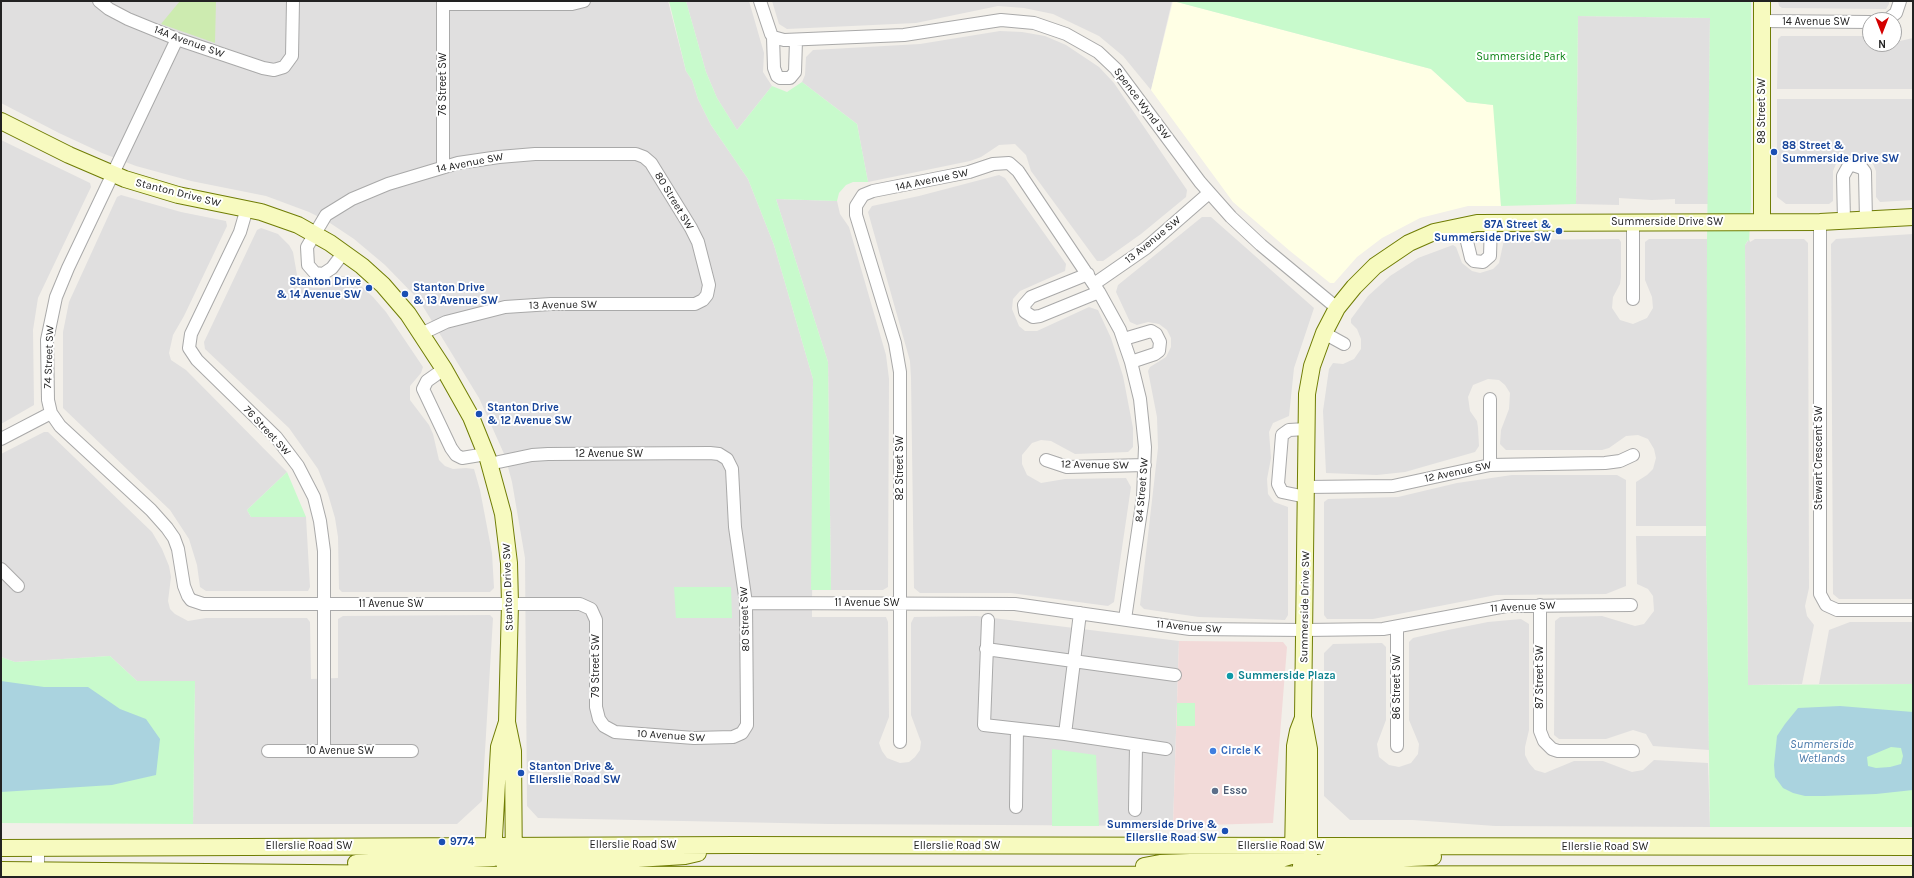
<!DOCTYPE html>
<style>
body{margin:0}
#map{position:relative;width:1914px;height:878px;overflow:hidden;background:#f2efe9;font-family:Karla,sans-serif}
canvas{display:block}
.frame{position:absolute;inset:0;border:2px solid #222;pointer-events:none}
.north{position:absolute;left:1862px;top:12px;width:40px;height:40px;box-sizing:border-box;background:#fff;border:1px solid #a7a7a7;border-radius:50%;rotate:180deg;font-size:11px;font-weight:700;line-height:16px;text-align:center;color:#222}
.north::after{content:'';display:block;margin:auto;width:14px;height:18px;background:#d40000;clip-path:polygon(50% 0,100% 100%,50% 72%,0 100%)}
</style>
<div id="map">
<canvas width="1914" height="878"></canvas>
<div class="frame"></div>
<div class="north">N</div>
</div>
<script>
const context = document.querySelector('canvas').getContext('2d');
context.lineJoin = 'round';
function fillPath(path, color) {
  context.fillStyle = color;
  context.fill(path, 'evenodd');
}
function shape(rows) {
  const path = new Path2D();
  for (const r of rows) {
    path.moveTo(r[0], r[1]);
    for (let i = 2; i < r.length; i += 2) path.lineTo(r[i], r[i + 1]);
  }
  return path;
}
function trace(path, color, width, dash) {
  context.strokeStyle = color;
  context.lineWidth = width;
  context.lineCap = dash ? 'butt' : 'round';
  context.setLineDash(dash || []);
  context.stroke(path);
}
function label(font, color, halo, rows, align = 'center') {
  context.font = font + ' Karla,sans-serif';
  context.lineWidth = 4;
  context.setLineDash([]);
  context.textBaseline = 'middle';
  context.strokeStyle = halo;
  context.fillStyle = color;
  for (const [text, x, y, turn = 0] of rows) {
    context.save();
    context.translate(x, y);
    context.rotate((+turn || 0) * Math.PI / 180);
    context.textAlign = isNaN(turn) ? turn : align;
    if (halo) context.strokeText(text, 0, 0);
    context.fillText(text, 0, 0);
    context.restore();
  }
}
fillPath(shape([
 [1,1,668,1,686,71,692,80,698,99,711,125,748,179,774,245,813,379,812,617,886,617,888,622,889,717,879,743,882,751,887,758,900,763,909,762,915,757,920,750,921,742,911,715,911,623,914,617,977,616,1179,641,1173,826,829,824,538,818,527,806,525,558,512,482,505,456,479,398,419,300,385,265,354,239,327,221,309,212,266,196,191,181,136,166,102,153,59,133,1,103],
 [686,1,749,1,764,53,763,72,772,86,737,130,717,98,706,72],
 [772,1,1172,1,1151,90,1123,56,1099,36,1053,14,1024,8,998,6,916,23,787,29,779,24],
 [1778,1,1889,1,1889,4,1886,9,1782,8,1779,6],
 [1578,16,1710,18,1708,204,1675,204,1675,199,1652,200,1619,198,1619,205,1576,204],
 [1000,31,1022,32,1045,36,1066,45,1099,67,1114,83,1187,190,1186,197,1141,234,1103,261,1097,261,1031,171,1026,155,1015,144,999,145,981,157,970,161,868,182,857,124,802,82,805,75,806,57,813,50,920,44],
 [1781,36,1870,36,1870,44,1894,44,1894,40,1900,41,1913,38,1913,89,1777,89,1778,39],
 [1777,99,1913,99,1913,200,1880,202,1876,197,1876,171,1873,164,1868,158,1854,155,1841,159,1836,164,1833,171,1833,201,1829,204,1786,204,1777,197],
 [1,140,90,183,91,187,38,298,33,330,34,405,1,424],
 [999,175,1005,178,1066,264,1065,271,1020,291,1013,299,1012,309,1019,326,1025,331,1037,331,1089,307,1098,310,1111,338,1123,376,1133,428,1133,447,1128,452,1075,454,1051,441,1041,440,1032,443,1022,455,1022,464,1027,475,1041,483,1065,479,1126,478,1131,487,1114,602,1108,606,1011,593,920,593,914,588,911,378,910,361,868,212,872,206,919,196],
 [121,195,181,212,226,221,227,226,184,316,173,335,169,353,171,360,186,370,287,472,247,510,251,517,306,517,310,587,308,591,206,591,200,587,197,565,189,539,170,510,63,408,63,332,69,302,117,197],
 [776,199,837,201,840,214,849,227,886,355,889,379,888,587,883,590,831,590,828,362],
 [1202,217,1211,217,1314,308,1294,368,1289,416,1273,423,1269,432,1271,458,1267,479,1268,494,1274,502,1288,507,1288,615,1285,620,1199,617,1144,609,1140,605,1158,448,1157,417,1148,371,1150,367,1166,357,1171,347,1171,338,1167,330,1159,324,1148,322,1137,325,1130,322,1116,292,1118,285],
 [261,228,278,234,289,245,293,252,297,275,305,285,313,288,326,288,341,276,351,277,373,297,386,312,423,367,421,373,410,386,410,400,429,425,433,434,439,460,445,466,453,469,466,468,474,469,480,490,492,553,494,588,490,592,342,592,339,589,338,537,335,518,328,494,318,469,289,428,205,349,204,342,257,230],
 [1913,234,1913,599,1839,599,1833,594,1831,244,1836,239],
 [1619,239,1621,242,1621,277,1620,284,1613,297,1612,308,1620,320,1633,324,1647,318,1653,308,1652,297,1645,280,1645,242,1649,239,1707,239,1707,526,1636,526,1636,482,1647,475,1653,469,1656,458,1654,449,1648,439,1638,435,1626,436,1609,448,1602,450,1506,450,1500,444,1501,430,1509,409,1510,393,1505,385,1499,380,1488,379,1473,385,1468,397,1470,411,1477,421,1478,428,1479,446,1475,452,1405,472,1377,475,1326,473,1323,411,1329,369,1333,363,1343,364,1354,359,1361,349,1361,339,1357,329,1351,323,1351,319,1368,296,1390,276,1418,258,1453,245,1456,247,1462,263,1472,271,1480,273,1493,269,1499,263,1504,240],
 [1749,239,1750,242,1755,239,1804,239,1808,243,1809,588,1805,606,1807,616,1814,625,1802,684,1748,685,1745,245],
 [44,432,48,432,152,532,162,549,169,566,171,577,168,601,170,609,175,614,188,621,206,618,307,618,310,622,311,679,338,678,338,619,343,616,490,615,493,618,482,801,457,824,193,824,195,681,137,681,110,656,15,662,1,657,1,454],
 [1512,475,1617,475,1626,480,1626,586,1606,594,1496,595,1373,619,1327,619,1324,615,1324,502,1328,499,1398,497,1457,483],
 [1636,536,1706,536,1709,750,1653,746,1646,734,1633,730,1606,739,1559,739,1554,735,1555,621,1560,617,1602,616,1635,626,1644,624,1654,611,1653,596,1648,589,1637,584],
 [1521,619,1529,624,1529,730,1525,747,1525,755,1529,763,1535,770,1545,773,1574,761,1603,761,1632,772,1643,770,1654,760,1708,763,1710,827,1495,826,1413,820,1350,820,1324,796,1324,653,1333,644,1382,643,1386,647,1386,720,1377,744,1379,757,1389,765,1399,767,1411,763,1418,754,1419,744,1409,720,1409,642,1413,638,1448,630,1488,622],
 [1850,622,1913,622,1913,684,1819,684,1829,630]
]), '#e0dfdf');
fillPath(shape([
 [1179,641,1283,642,1287,647,1273,823,1173,826]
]), '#f2dad9');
fillPath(shape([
 [1173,1,1431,69,1467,102,1494,105,1501,206,1468,206,1420,218,1382,238,1357,257,1334,283,1330,283,1290,251,1233,202,1151,90]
]), '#ffffe5');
fillPath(shape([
 [180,1,216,1,215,43,161,24]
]), '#cdebb0');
fillPath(shape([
 [669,1,686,1,706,72,717,98,737,130,772,86,787,92,802,82,857,124,868,182,853,182,846,185,839,193,837,201,776,199,828,362,831,590,811,590,813,379,774,245,748,179,711,125,698,99,692,80,686,71],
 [1173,1,1751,1,1751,204,1749,242,1748,240,1745,245,1748,685,1913,684,1913,827,1710,827,1706,536,1707,239,1710,18,1578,16,1576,204,1501,206,1493,105,1467,102,1431,69],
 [287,472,306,517,251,517,247,510],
 [674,587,731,587,732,618,676,618],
 [110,656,137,681,195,681,193,824,1,823,1,657,15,662],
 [1177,703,1195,703,1195,726,1177,726],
 [1052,749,1096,755,1099,826,1052,826]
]), '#c8facc');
fillPath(shape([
 [1,681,44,687,88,687,120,709,146,719,160,739,156,775,112,785,1,792],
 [1840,706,1913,712,1913,790,1876,794,1824,796,1805,796,1793,793,1783,788,1775,777,1774,765,1777,736,1785,724,1798,708],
 [1891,747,1901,748,1903,756,1901,764,1890,767,1876,768,1868,766,1867,757]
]), '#aad3df');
const street = shape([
 [99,1,109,9,128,19,177,39,263,68,274,70,284,67,292,56,293,1],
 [443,1,443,167],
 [760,1,771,34,773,37,784,40,904,35,1001,20,1034,23,1066,34,1098,52,1116,69,1200,182,1231,217,1261,245,1337,308],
 [443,4,572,4,584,1],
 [1887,20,1896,13,1900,1],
 [1762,21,1870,22],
 [773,37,774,68,777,76,780,78,790,78,795,72,796,40],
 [177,39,68,268,56,297,47,340,48,400,51,413,60,426,151,510,167,528,174,538,178,549,184,586,188,596,191,600,203,604,580,604,591,609,596,620,596,707,599,719,604,726,615,732,694,738,733,737,742,733,747,725,747,719,746,603,735,527,732,469,727,459,719,454,710,453,548,454,532,455,489,464],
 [247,208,240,232,191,334,189,348,197,360,276,437,298,466,314,497,320,521,324,551,324,751],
 [1844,221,1843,176,1848,167,1853,165,1862,168,1865,172,1866,221],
 [1633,222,1633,299],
 [1820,222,1820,594,1826,605,1837,610,1913,610],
 [1463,225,1471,258,1474,261,1483,262,1490,256,1491,222],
 [344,252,332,268,323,274,315,273,308,265,307,247,326,215,352,199,388,184,458,163,499,157,535,154,636,154,644,157,651,163,691,228,698,242,709,285,707,295,703,300,695,304,551,304,505,307,446,322,421,334],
 [1088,274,1031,297,1024,305,1025,312,1033,317,1040,316,1099,292],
 [1094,284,1146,248,1209,193],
 [1324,333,1344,344],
 [1124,339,1151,331,1156,334,1160,342,1159,351,1155,354,1131,362],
 [444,369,427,381,423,389,451,448,456,455,462,458,486,454],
 [1490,399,1490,465],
 [1306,429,1289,430,1282,435,1278,484,1282,492,1306,497],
 [1,439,51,413],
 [1046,460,1067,467,1145,465],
 [1306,487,1393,486,1490,465,1605,463,1620,461,1633,455],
 [1,569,18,586],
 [746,603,1015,604,1190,629,1305,630,1383,629,1506,606,1631,605],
 [1540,605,1540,731,1544,741,1552,749,1558,751,1633,751],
 [988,620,984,725,1065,734,1166,749],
 [1397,627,1397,746],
 [986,649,1175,675],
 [1065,734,1080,613],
 [900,742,900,372,895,343,856,215,856,206,863,195,873,191,969,172,993,164,1009,163,1018,171,1099,292,1120,330,1131,362,1140,399,1145,447,1143,497,1125,619],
 [268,751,412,751],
 [1016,807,1017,729],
 [1135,810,1136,745],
 [38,848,38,877]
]);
const secondary = shape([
 [1762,1,1762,221],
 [1,121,69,155,125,179,178,195,261,212,298,225,330,243,362,266,383,285,408,314,444,369,471,417,488,459,503,514,509,563,510,604,507,722,513,751,514,877],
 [1,848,737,845,1913,847],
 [493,855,499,747,507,722],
 [1293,856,1295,746,1298,731,1303,718],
 [356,863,493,858,500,856,513,847],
 [504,863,514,860,636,859,685,856,698,853],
 [1144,866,1160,863,1281,859,1297,854,1305,849],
 [1301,866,1322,862,1433,857],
 [1,870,514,875,1913,874],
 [1309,873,1309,749,1303,717,1307,394,1312,366,1324,333,1337,308,1354,287,1375,266,1409,243,1434,232,1477,223,1820,222,1913,217]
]);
trace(street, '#a9a9a9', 14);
trace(secondary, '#707d05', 18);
trace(street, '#fff', 12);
trace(secondary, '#f7fabf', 16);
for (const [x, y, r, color] of [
 [1774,152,4,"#1a4fb4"],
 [1559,231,4,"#1a4fb4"],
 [369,288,4,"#1a4fb4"],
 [405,294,4,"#1a4fb4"],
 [479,414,4,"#1a4fb4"],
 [1230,676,4,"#0f9aa8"],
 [1213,751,4,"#3f7fe0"],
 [521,773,4,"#1a4fb4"],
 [1215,791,4,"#5c6f8a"],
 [1225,831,4,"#1a4fb4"],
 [442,842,4,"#1a4fb4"]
]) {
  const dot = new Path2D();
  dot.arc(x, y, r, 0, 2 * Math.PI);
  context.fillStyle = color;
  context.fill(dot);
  trace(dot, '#fff', 1.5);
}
label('11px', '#222', '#fff', [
 ["14 Avenue SW",1816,22],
 ["14A Avenue SW",189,42,20],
 ["76 Street SW",443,84,-90],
 ["Spence Wynd SW",1142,104,53],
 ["88 Street SW",1762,111,-90],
 ["14 Avenue SW",470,163,-11],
 ["14A Avenue SW",932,180,-12],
 ["Stanton Drive SW",178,193,14],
 ["80 Street SW",674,201,59],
 ["Summerside Drive SW",1667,222],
 ["13 Avenue SW",1153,240,-39],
 ["13 Avenue SW",563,305,-1],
 ["74 Street SW",49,357,-88],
 ["76 Street SW",267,431,47],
 ["12 Avenue SW",609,454],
 ["Stewart Crescent SW",1819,458,-90],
 ["12 Avenue SW",1095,465,1],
 ["82 Street SW",900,468,-90],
 ["12 Avenue SW",1458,472,-12],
 ["84 Street SW",1142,490,-85],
 ["Stanton Drive SW",508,587,-92],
 ["11 Avenue SW",867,603],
 ["11 Avenue SW",391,604],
 ["Summerside Drive SW",1305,607,-89],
 ["11 Avenue SW",1523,607,-3],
 ["80 Street SW",745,619,-92],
 ["11 Avenue SW",1189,627,5],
 ["79 Street SW",596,666,-90],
 ["87 Street SW",1540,677,-90],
 ["86 Street SW",1397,687,-90],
 ["10 Avenue SW",671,736,4],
 ["10 Avenue SW",340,751],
 ["Ellerslie Road SW",633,845],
 ["Ellerslie Road SW",309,846],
 ["Ellerslie Road SW",957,846],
 ["Ellerslie Road SW",1281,846],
 ["Ellerslie Road SW",1605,847]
]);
label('11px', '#0c8416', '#fff', [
 ["Summerside Park",1521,57]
]);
label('bold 11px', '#164399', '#fff', [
 ["88 Street &",1782,146],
 ["Summerside Drive SW",1782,159],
 ["87A Street &",1551,225,"right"],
 ["Summerside Drive SW",1551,238,"right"],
 ["Stanton Drive",361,282,"right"],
 ["& 14 Avenue SW",361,295,"right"],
 ["Stanton Drive",413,288],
 ["& 13 Avenue SW",413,301],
 ["Stanton Drive",487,408],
 ["& 12 Avenue SW",487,421],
 ["Stanton Drive &",529,767],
 ["Ellerslie Road SW",529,780],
 ["Summerside Drive &",1217,825,"right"],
 ["Ellerslie Road SW",1217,838,"right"],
 ["9774",450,842]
], 'left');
label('bold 11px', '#0d838f', '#fff', [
 ["Summerside Plaza",1238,676]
], 'left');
label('bold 11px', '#366cbe', '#fff', [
 ["Circle K",1221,751]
], 'left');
label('bold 11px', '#4e5e75', '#fff', [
 ["Esso",1223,791]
], 'left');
label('italic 12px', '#4a7aab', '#fff', [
 ["Summerside",1822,745],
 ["Wetlands",1822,759]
]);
</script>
